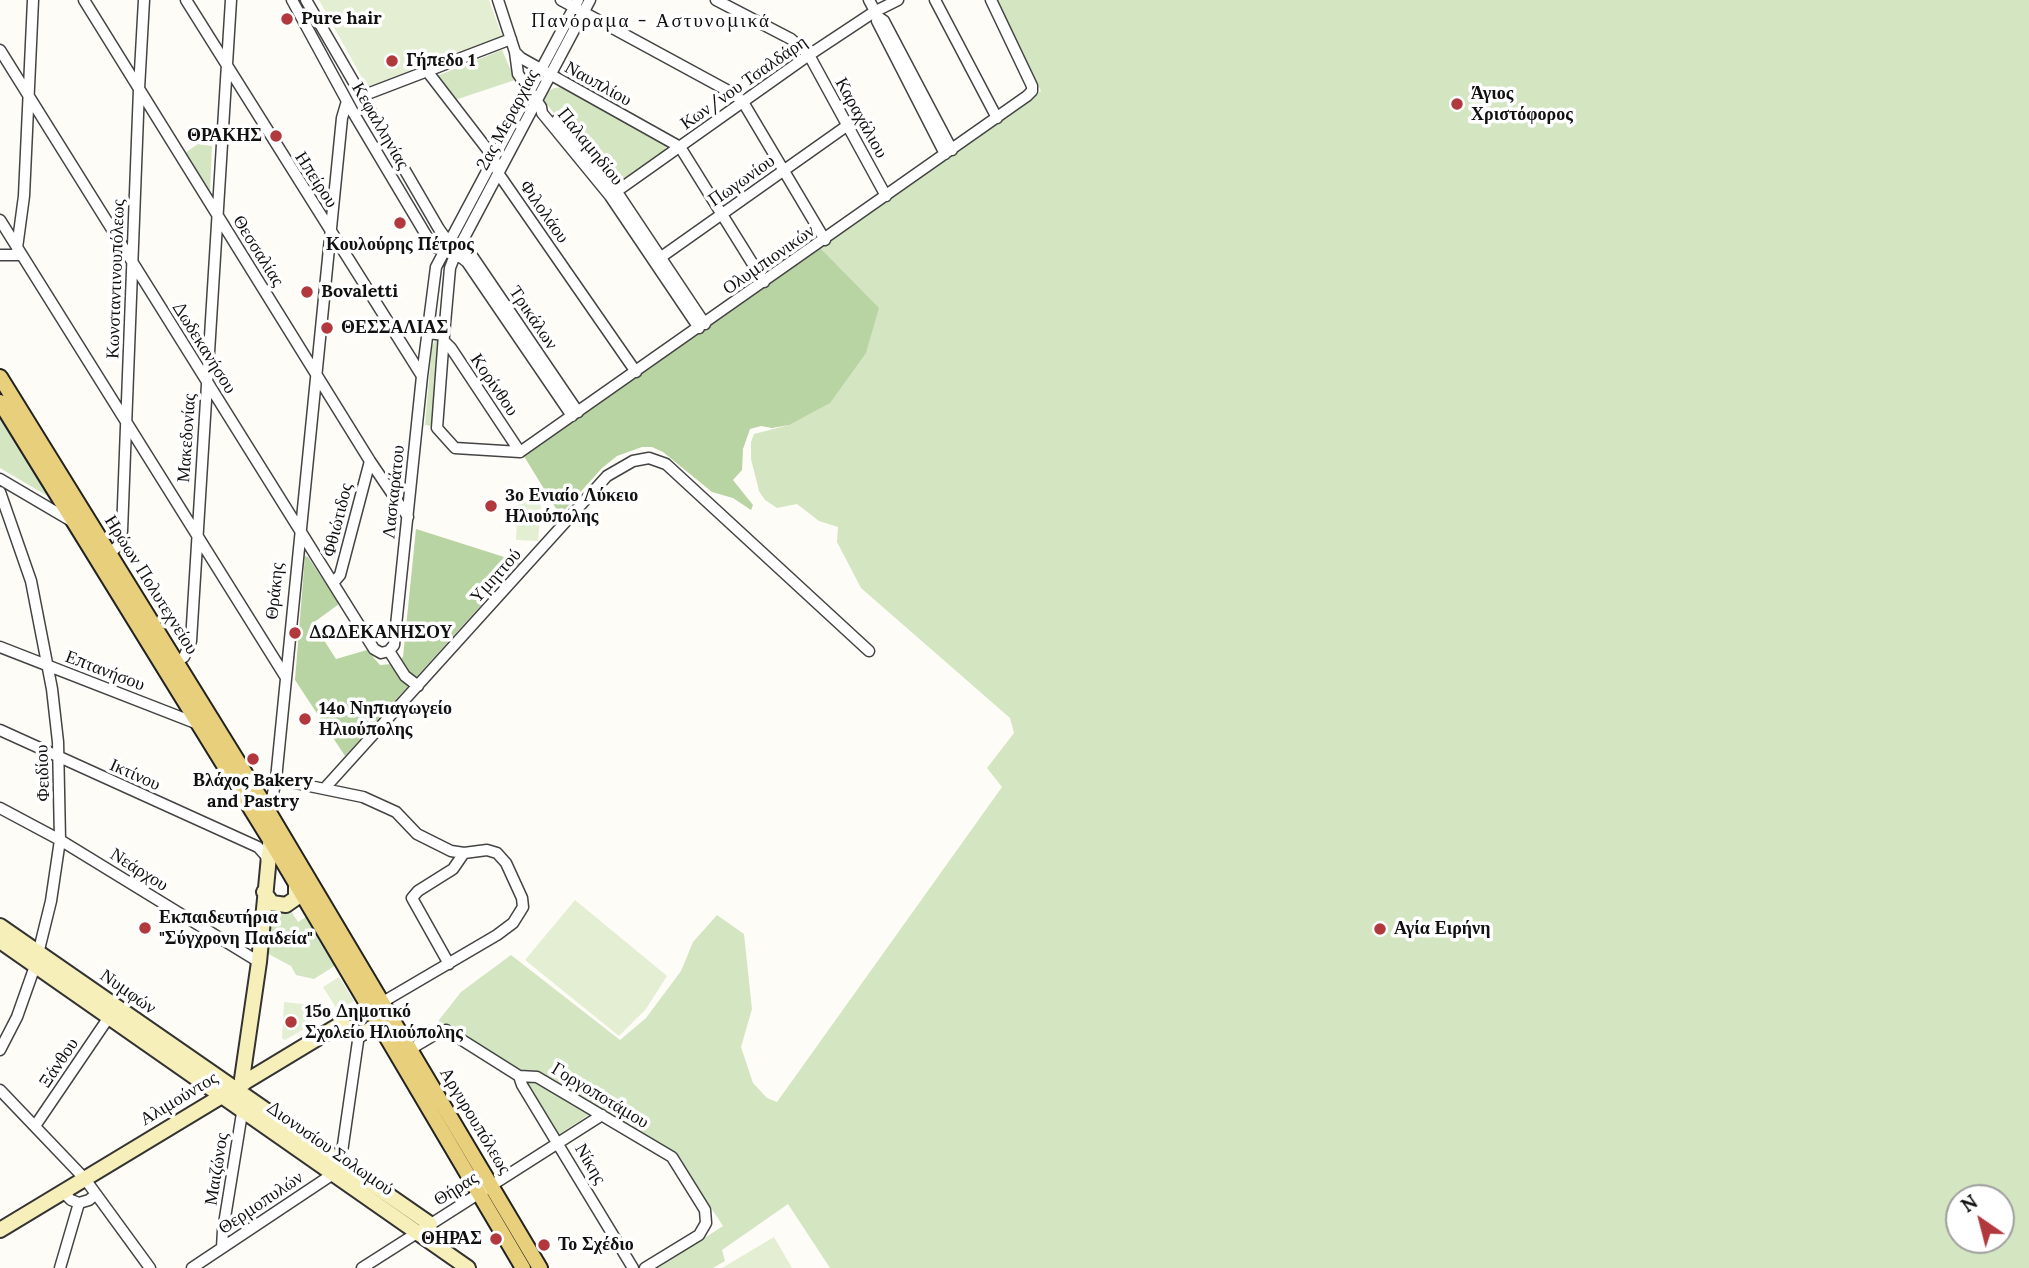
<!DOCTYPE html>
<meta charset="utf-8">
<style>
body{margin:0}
#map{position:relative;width:2029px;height:1268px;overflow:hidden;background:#fefcf6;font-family:Lora,serif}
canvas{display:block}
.north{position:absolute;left:1945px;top:1184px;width:70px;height:70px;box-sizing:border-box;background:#fff;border:2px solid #a0a0a0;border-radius:50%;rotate:325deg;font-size:19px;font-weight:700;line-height:28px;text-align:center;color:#111}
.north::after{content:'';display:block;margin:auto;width:24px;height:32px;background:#b1383d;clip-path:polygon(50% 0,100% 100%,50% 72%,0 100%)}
</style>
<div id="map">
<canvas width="2029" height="1268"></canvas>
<div class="north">N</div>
</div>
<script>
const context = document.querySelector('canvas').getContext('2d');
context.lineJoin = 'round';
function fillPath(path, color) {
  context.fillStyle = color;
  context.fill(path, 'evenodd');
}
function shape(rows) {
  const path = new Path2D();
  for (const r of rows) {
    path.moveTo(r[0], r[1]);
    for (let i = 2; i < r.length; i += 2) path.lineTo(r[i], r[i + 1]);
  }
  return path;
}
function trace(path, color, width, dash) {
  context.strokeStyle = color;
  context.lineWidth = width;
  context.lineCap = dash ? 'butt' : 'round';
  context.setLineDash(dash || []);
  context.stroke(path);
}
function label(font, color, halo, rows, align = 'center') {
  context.font = font + ' Lora,serif';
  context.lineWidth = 7;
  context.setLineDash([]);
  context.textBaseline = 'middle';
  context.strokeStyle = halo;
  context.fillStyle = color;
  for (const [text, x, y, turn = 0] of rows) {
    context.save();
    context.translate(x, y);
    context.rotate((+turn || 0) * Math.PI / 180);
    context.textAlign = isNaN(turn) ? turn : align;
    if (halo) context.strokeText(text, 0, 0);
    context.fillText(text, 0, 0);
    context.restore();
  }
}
fillPath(shape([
 [996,0,2029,0,2029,1268,830,1268,788,1204,722,1250,725,1261,713,1268,658,1268,723,1226,674,1152,535,1072,522,1071,508,1063,448,1026,437,1029,439,1020,461,992,511,955,620,1040,646,1018,681,971,693,942,717,915,744,934,752,1009,741,1047,753,1083,767,1098,777,1102,1002,787,987,768,1014,733,1010,718,861,588,837,542,838,527,819,521,797,504,777,508,765,500,759,491,751,459,751,442,754,434,789,425,839,271,819,247,1041,91],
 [1959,1198,2001,1198,2001,1240,1959,1240],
 [502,50,515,80,455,100,437,76],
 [562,87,667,144,664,153,629,178,619,183,612,181,543,100,547,92,554,88],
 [198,144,212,146,210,192,185,153],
 [436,339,439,342,433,426,425,425,432,346],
 [0,417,13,438,51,498,0,468],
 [289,908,298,922,306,917,336,965,314,979,296,975,291,966,263,951,268,909],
 [533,1080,593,1112,558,1135,527,1085]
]), '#d4e5c2');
fillPath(shape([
 [819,247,879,308,866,353,830,403,789,425,772,428,761,426,750,429,743,449,742,470,733,480,753,505,751,510,733,498,712,492,663,452,652,447,642,447,617,456,602,468,560,515,522,453],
 [416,529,520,562,345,756,295,680,305,556,308,557,339,604,313,623,336,659,367,650,380,665,392,664,403,657]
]), '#b9d4a3');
fillPath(shape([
 [319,0,489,0,502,36,367,87],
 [518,501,541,502,538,541,516,540],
 [575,900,667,976,646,1009,619,1036,525,960],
 [339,977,354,1001,338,1011,323,987],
 [284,1002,312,1005,311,1025,285,1040,282,1038],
 [774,1237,792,1268,722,1268]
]), '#e4eed3');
const street = shape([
 [84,0,370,461,408,517],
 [186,0,422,376],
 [292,0,354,114,429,240,437,248,462,258,467,262,572,416],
 [306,0,439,229,444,236,468,250,578,412],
 [498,0,515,52,521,58,680,147,764,282],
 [561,0,734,94,743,102,825,240],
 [716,0,791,39,809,55,886,196],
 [869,0,878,17,884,21,952,150],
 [935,0,997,118],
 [877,21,945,154],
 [0,50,374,649,381,653,389,651],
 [515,52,518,74,541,107,542,113,610,196,699,328],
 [427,71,494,158,498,173,636,372],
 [362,96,511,39],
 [557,120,617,192,705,324],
 [610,196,809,55,874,12,898,0],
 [0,220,285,676],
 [17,248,24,196,33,0],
 [0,255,21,255],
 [657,260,848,125],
 [428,333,444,335,450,268,455,255,590,0],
 [444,335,437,428,455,448,520,452,1027,96,1032,91,1032,86,991,0],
 [444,341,451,348,520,452],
 [0,479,73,522],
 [0,492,31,581,52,689,58,742,60,840,51,901,35,966,17,1017,0,1050],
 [109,554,119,545,122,531,139,89,144,0],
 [333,583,340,575,370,461],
 [0,647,198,724],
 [389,651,394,645,422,376,436,267,578,0],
 [389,651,405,676,418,686],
 [175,662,184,657,191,641,231,0],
 [0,730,258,847,266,856,267,861],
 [276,779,324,789,607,476,633,461,649,458,666,464,869,651],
 [324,789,363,797,396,812,417,834,451,851,464,853,487,850,497,853,506,863,522,898,523,907,513,923,497,935,381,1003],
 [0,808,60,840,259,962],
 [269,813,276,779,342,118,347,101],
 [449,964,412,898,418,891,453,869,464,853],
 [409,1050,441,1031,446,1030,519,1076,537,1077,672,1157,705,1210,706,1223,699,1235,645,1268],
 [519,1076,522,1085,633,1268],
 [0,1090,85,1179,150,1268],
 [35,1126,109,1017],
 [63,1192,71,1200,79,1203,89,1200,96,1194],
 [222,1248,223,1230,243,1107],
 [60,1268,79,1203],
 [192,1268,333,1174,342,1152,359,1034],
 [362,1268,602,1115]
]);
const secondary = shape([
 [264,892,272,903,286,905,296,898,296,885],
 [0,926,430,1224],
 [0,941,468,1268],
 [244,1083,242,1079,259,962,271,835],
 [0,1230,341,1024,359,1034,380,1026]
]);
const primary = shape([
 [0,377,261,799,540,1268],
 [0,402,272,843,523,1268]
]);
trace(street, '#444', 13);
trace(secondary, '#333', 18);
trace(primary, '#222', 18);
trace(street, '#fff', 10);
trace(secondary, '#f6efb9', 14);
trace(primary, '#e8cf7b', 14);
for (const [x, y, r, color] of [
 [287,19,7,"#b1383d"],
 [392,61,7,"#b1383d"],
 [1457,104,7,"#b1383d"],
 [276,136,7,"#b1383d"],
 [400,223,7,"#b1383d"],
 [307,292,7,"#b1383d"],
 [327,328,7,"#b1383d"],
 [491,506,7,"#b1383d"],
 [295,633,7,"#b1383d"],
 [305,719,7,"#b1383d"],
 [253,759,7,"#b1383d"],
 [145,928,7,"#b1383d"],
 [1380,929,7,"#b1383d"],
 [291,1022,7,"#b1383d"],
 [496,1239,7,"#b1383d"],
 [544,1245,7,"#b1383d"]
]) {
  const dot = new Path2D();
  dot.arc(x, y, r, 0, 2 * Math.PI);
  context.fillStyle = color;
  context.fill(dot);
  trace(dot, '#fff', 2.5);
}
label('bold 18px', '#111', '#fff', [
 ["Pure hair",301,19],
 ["Γήπεδο 1",406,61],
 ["Άγιος",1471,94],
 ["Χριστόφορος",1471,115],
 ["ΘΡΑΚΗΣ",262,136,"right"],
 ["Κουλούρης Πέτρος",400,245,"center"],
 ["Bovaletti",321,292],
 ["ΘΕΣΣΑΛΙΑΣ",341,328],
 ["3ο Ενιαίο Λύκειο",505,496],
 ["Ηλιούπολης",505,517],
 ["ΔΩΔΕΚΑΝΗΣΟΥ",309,633],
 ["14ο Νηπιαγωγείο",319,709],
 ["Ηλιούπολης",319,730],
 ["Βλάχος Bakery",253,781,"center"],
 ["and Pastry",253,802,"center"],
 ["Εκπαιδευτήρια",159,918],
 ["\"Σύγχρονη Παιδεία\"",159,939],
 ["Αγία Ειρήνη",1394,929],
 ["15ο Δημοτικό",305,1012],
 ["Σχολείο Ηλιούπολης",305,1033],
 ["ΘΗΡΑΣ",482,1239,"right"],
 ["Το Σχέδιο",558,1245]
], 'left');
label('18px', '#111', '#fff', [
 ["Κων/νου Τσαλδάρη",744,83,-35],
 ["Ναυπλίου",598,84,29],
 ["Καραχάλιου",861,118,61],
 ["2ας Μεραρχίας",508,120,-62],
 ["Κεφαλληνίας",380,126,60],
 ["Παλαμηδίου",590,147,51],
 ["Ηπείρου",316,180,57],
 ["Πωγωνίου",742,181,-35],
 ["Φιλολάου",544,212,55],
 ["Θεσσαλίας",258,251,58],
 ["Ολυμπιονικών",769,260,-35],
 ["Κωνσταντινουπόλεως",116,279,-88],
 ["Τρικάλων",533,318,56],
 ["Δωδεκανήσου",204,348,58],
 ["Κορίνθου",494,385,56],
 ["Μακεδονίας",187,438,-86],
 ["Λασκαράτου",394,492,-84],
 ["Φθιώτιδος",338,520,-76],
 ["Υμηττού",496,576,-48],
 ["Ηρώων Πολυτεχνείου",151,585,58],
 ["Θράκης",275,591,-84],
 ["Επτανήσου",105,671,21],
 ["Φειδίου",43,773,-92],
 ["Ικτίνου",135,775,24],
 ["Νεάρχου",139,870,32],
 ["Νυμφών",128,992,35],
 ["Ξάνθου",59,1063,-56],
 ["Γοργοποτάμου",600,1096,31],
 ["Αλιμούντος",179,1099,-31],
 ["Αργυρουπόλεως",475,1121,59],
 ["Διονυσίου Σολωμού",330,1149,35],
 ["Νίκης",590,1164,59],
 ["Μαιζώνος",217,1169,-81],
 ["Θήρας",456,1189,-32],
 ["Θερμοπυλών",261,1203,-34]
]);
context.letterSpacing = '2px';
label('19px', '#111', '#fff', [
 ["Πανόραμα - Αστυνομικά",651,22]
]);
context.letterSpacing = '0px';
</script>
